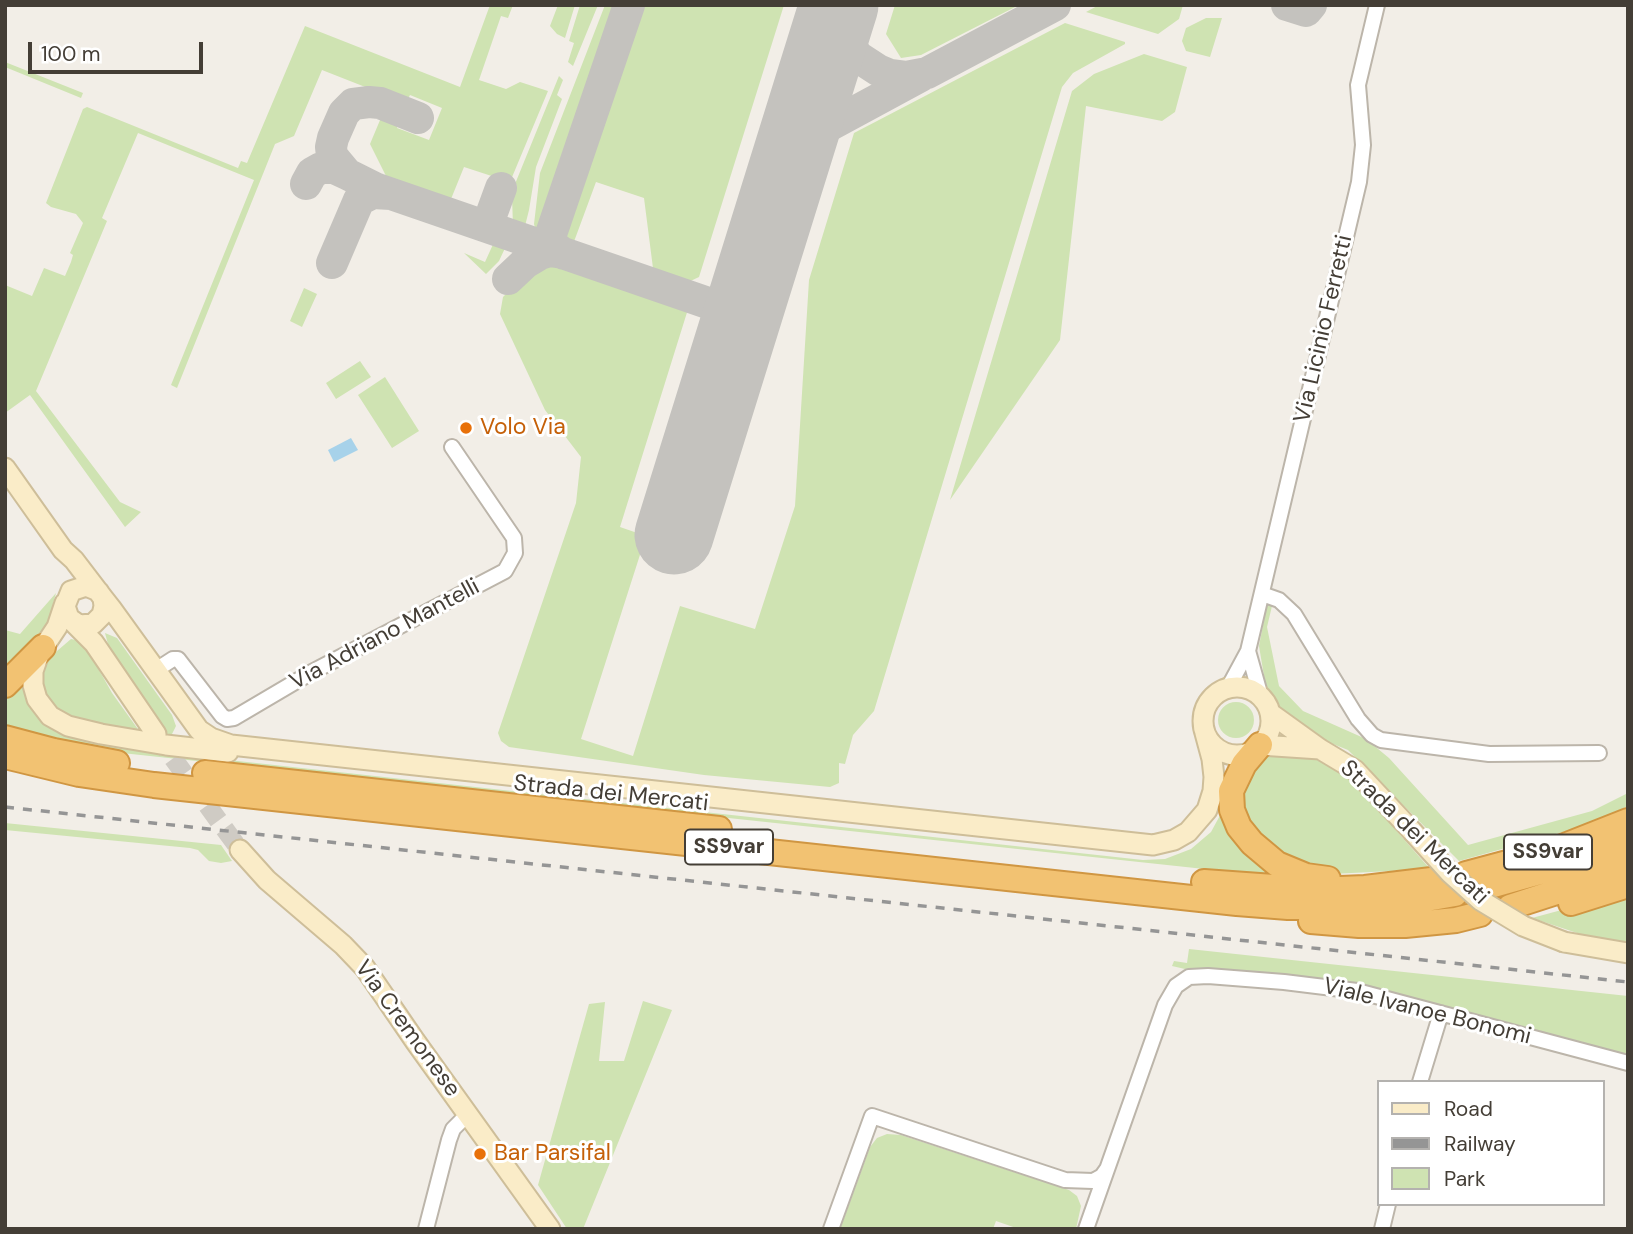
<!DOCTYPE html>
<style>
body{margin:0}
#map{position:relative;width:1633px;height:1234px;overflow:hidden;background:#f2eee7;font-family:"DM Sans",sans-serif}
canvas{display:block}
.frame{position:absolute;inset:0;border:7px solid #443e36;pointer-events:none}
.legend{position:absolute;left:1377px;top:1080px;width:228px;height:126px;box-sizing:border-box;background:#fff;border:2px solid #b4b2af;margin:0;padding:9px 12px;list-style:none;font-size:21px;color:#443e36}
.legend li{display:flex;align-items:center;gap:14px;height:35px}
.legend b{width:35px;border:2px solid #b4b2af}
.scale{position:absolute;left:28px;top:42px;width:175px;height:32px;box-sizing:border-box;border:4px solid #443e36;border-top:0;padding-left:9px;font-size:21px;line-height:24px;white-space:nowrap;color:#443e36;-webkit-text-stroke:5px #fff;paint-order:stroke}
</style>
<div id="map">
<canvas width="1633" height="1234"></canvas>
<div class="frame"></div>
<ul class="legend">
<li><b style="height:9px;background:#faecc8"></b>Road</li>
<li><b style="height:9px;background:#959595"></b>Railway</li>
<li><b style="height:19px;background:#cfe3b2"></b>Park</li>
</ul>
<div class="scale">100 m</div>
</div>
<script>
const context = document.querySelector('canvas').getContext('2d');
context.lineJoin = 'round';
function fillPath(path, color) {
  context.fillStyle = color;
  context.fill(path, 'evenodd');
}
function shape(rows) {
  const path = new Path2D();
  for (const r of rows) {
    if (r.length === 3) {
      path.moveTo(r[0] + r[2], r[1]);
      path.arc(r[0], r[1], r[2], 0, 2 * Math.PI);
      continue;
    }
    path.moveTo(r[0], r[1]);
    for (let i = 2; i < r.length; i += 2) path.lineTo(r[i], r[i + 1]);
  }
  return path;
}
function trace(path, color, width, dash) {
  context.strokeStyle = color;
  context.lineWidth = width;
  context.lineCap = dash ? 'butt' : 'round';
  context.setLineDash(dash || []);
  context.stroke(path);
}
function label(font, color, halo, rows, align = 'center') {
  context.font = font + ' "DM Sans",sans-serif';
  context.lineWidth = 6;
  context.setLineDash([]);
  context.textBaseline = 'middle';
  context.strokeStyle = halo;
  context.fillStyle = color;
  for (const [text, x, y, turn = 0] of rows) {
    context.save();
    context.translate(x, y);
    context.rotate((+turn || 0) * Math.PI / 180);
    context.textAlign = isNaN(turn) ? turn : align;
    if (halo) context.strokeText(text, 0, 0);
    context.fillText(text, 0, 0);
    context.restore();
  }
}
fillPath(shape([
 [490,5,513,5,508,18,501,16,479,80,506,89,520,82,548,91,510,182,464,167,451,199,387,178,370,144,383,113,399,120,397,128,429,140,442,108,410,95,406,103,322,70,294,136,275,144,177,388,171,385,254,180,138,133,102,218,107,221,36,391,120,502,141,512,125,527,30,395,5,413,5,285,32,296,44,268,65,276,71,262,73,255,70,253,83,223,76,214,51,207,46,203,83,109,87,107,238,168,241,161,247,163,305,26,460,87],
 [558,5,575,5,565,38,557,34,550,26],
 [580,5,598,5,573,66,568,62,574,43,569,41],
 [605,5,624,5,545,237,536,231,534,224,540,173],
 [633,5,784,5,699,277,682,285,654,276,644,198,596,182,572,247,558,242,555,231],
 [895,5,1019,5,921,55,901,58,886,34],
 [1099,5,1183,5,1179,19,1158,34,1086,12],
 [1206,18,1222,18,1210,57,1186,51,1182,41,1186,28],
 [1065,23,1125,42,1125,44,1073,73,1062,87,874,711,853,735,845,764,839,763,839,783,830,787,704,775,509,747,501,741,498,733,576,503,581,457,545,410,500,314,503,297,532,268,545,261,553,260,689,306,620,527,646,536,581,739,633,756,680,606,755,629,795,506,809,280,854,133],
 [1144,54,1187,67,1175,112,1162,121,1086,106,1060,340,950,500,1072,91,1094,74],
 [5,62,83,93,81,98,5,67],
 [559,76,563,80,557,95,562,99,536,167,529,210,524,230,513,226,512,197,517,185,515,184],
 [495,240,506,246,499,261,486,274,464,253,485,262],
 [304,288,317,294,302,327,290,321],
 [360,361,371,377,336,399,326,383],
 [385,377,419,431,392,448,358,395],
 [56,593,49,619,42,633,5,673,5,630,20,634],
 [1267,604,1272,606,1267,627,1279,686,1303,711,1366,739,1389,758,1468,845,1592,811,1628,793,1628,806,1588,825,1459,861,1348,750,1318,738,1275,705,1265,682,1259,646],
 [105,633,117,638,172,715,176,726,171,736,169,738,123,674,109,648],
 [71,639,80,641,89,652,112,693,140,732,133,734,52,712,38,674,43,663],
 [23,683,34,709,192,756,1143,860,1165,859,1191,849,1211,832,1224,808,1279,877,122,753,79,745,5,727,5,699],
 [1236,720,18],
 [1273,753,1315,756,1348,775,1396,826,1394,828,1430,869,1332,874,1268,850,1237,801,1257,760],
 [5,823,221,845,232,861,221,863,209,861,198,850,190,848,5,830],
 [1628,892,1628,944,1583,938,1583,935,1532,918],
 [1189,949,1628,996,1628,1056,1360,985,1320,979,1185,969,1172,966,1174,961,1187,963],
 [643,1001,672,1010,583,1229,567,1229,538,1185,589,1004,605,1002,599,1061,624,1061],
 [887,1134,901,1135,1069,1190,1077,1196,1081,1206,1076,1229,1019,1229,996,1221,993,1229,840,1229,870,1147,877,1138]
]), '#cfe3b2');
fillPath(shape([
 [351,438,358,450,334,462,328,450]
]), '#a7d2ea');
trace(shape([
 [841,5,838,18,842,35,858,57,878,70,890,75,906,77,927,73,1055,5],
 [1287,5,1306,11,1311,5],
 [418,118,380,103,369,102,353,104,344,113,333,138,331,147,332,156,347,174,377,189,705,302,723,305,735,302,745,295,753,281],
 [306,184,312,173,321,168,334,168,347,174],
 [777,205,800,155,823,129,921,76],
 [500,231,494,227,490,218,501,188],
 [564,254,552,245,549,240,629,5],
 [332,263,359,200,373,193,391,194],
 [508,279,525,263,540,254,550,251,563,253]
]), '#c4c2be', 32);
trace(shape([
 [674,535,839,5]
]), '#c4c2be', 79);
trace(shape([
 [156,735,240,850]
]), '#cfcbc4', 19, [19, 10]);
const street = shape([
 [1262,594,1279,600,1294,614,1358,719,1372,735,1381,740,1489,754,1599,753],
 [1248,651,1359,182,1363,145,1358,85,1377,5],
 [156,670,173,659,178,659,222,716,227,719,234,718,312,672,505,571,515,553,514,538,452,447],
 [1228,688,1248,651,1261,697],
 [1420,1082,1441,1013],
 [426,1229,449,1140,453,1129,468,1114],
 [831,1229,872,1116,1065,1180,1093,1181,1102,1176,1107,1169],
 [1086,1229,1165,1005,1176,986,1189,977,1208,976,1284,982,1357,991,1628,1063],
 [1382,1229,1388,1204]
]);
const secondary = shape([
 [5,468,63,550,74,560,100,594,103,598,104,606,102,615,93,624,79,625,69,618,65,606,71,591,86,586,98,591,100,594,111,608,199,730,211,738,231,745,1153,845,1174,840,1188,832,1207,810,1213,791,1214,777,1212,759,1205,733],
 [65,603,57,627,39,654,33,671,33,685,37,699,50,716,68,726,101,734,166,745,228,752],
 [73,622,94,643,156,734],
 [1237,721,34],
 [1270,713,1320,749,1355,770,1412,831],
 [1260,745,1320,749],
 [240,850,267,880,343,945,365,968,415,1041,550,1229],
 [1564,942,1628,953]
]);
const highway = shape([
 [5,685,43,647],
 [5,738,54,751,117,763],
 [1260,745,1244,764,1231,791,1232,810,1239,827,1252,843,1277,864,1306,876,1328,879],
 [5,756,79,774,154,785,1237,903,1288,907,1339,907,1415,901,1455,894],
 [205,773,719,829],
 [1466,874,1552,851,1628,821],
 [1204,882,1315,890,1365,888,1440,879],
 [1483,888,1565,865,1628,840],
 [1571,903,1628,885],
 [1510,907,1581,884,1628,864],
 [1311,921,1359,925,1405,925,1456,920,1480,914]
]);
trace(street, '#bcb5aa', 18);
trace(secondary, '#cebe99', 23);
trace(highway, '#d09642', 28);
trace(street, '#fff', 14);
trace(secondary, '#faecc8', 19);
trace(highway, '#f2c272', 24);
trace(shape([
 [5,807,1628,982]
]), '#959595', 3.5, [9, 9]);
const secondaryBridge = shape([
 [1412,831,1450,873,1480,900,1523,926,1564,942]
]);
trace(secondaryBridge, '#cebe99', 23, []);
trace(secondaryBridge, '#faecc8', 19);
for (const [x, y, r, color] of [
 [466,428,7,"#e8710a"],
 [480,1154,7,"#e8710a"]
]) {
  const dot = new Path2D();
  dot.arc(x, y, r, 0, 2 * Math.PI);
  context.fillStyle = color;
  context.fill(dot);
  trace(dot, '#fff', 2.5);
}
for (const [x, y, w] of [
 [729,847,88],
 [1548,852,88]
]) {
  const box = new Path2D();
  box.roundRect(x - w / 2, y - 17.5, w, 35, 5);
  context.fillStyle = '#fff';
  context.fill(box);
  trace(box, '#443e36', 2);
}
label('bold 21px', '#443e36', null, [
 ["SS9var",729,847],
 ["SS9var",1548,852]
]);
label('23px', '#443e36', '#fff', [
 ["Via Licinio Ferretti",1324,329,-77],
 ["Via Adriano Mantelli",385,635,-28],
 ["Strada dei Mercati",611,794,6],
 ["Strada dei Mercati",1414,833,44],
 ["Viale Ivanoe Bonomi",1427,1012,14],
 ["Via Cremonese",407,1029,54]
]);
label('23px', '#c56008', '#fff', [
 ["Volo Via",480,428],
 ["Bar Parsifal",494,1154]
], 'left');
</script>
